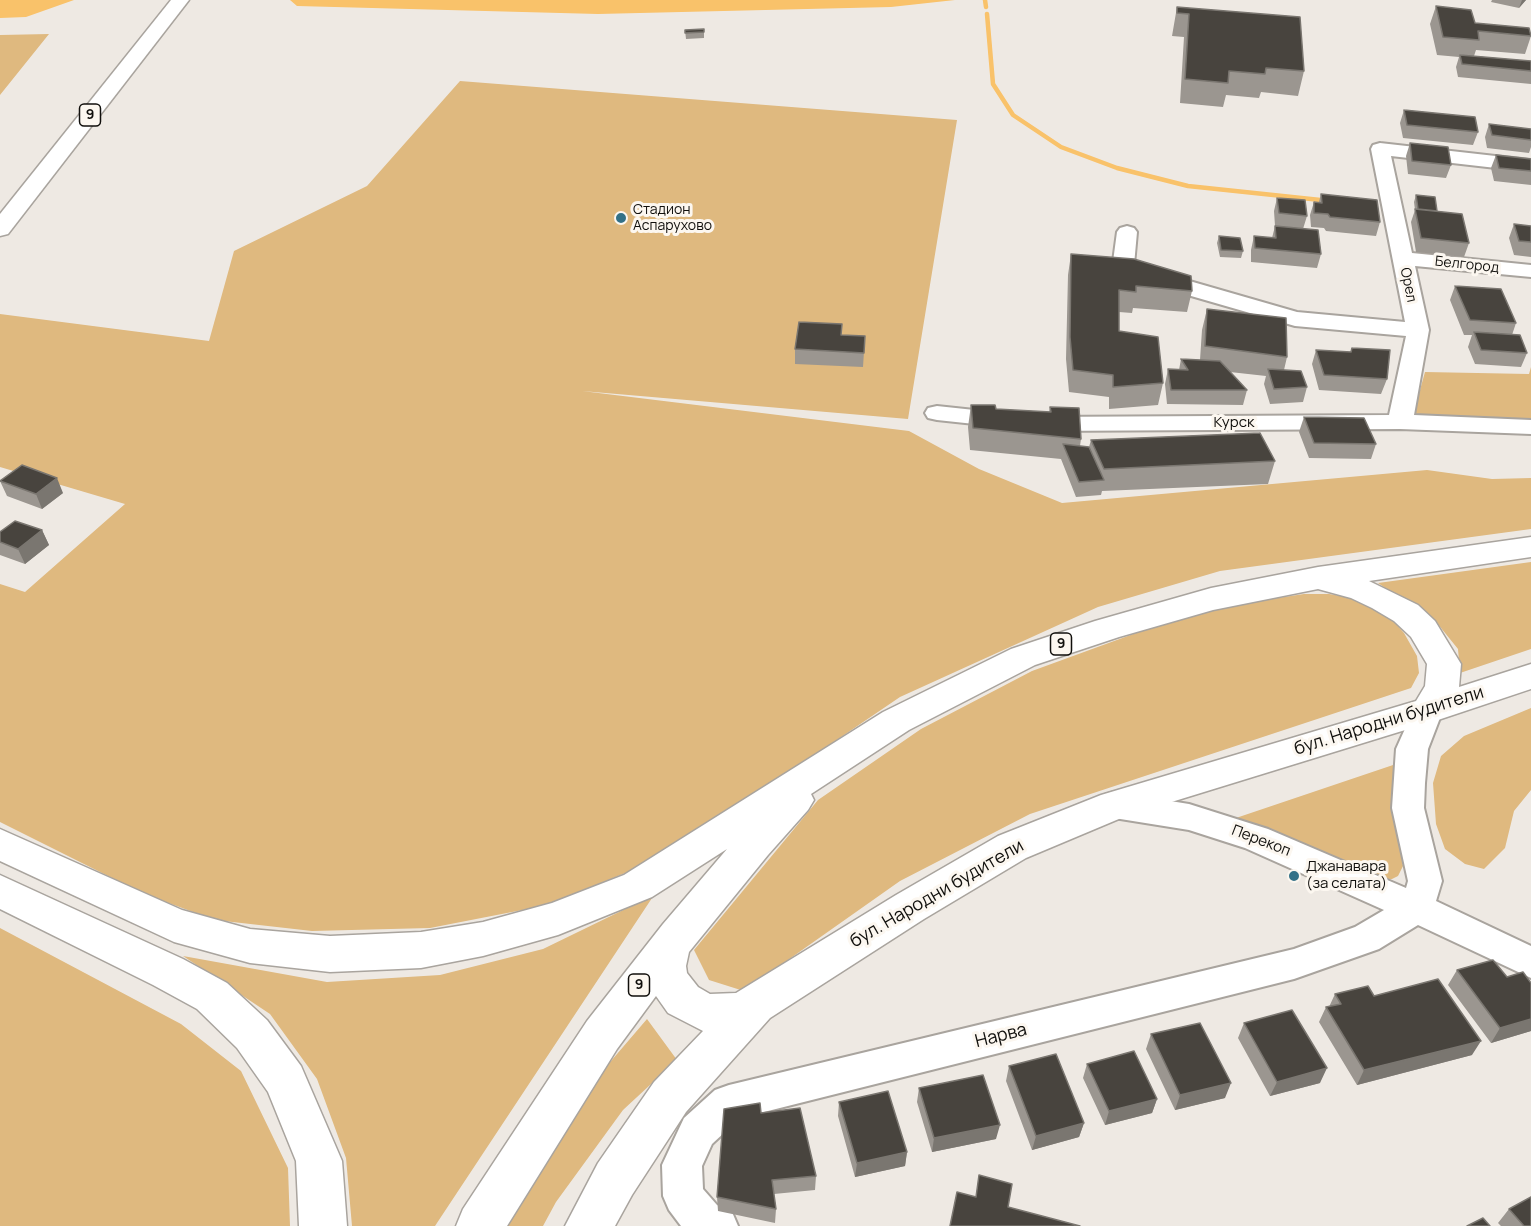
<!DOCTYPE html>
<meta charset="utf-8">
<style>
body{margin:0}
canvas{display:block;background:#eee9e3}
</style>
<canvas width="1531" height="1226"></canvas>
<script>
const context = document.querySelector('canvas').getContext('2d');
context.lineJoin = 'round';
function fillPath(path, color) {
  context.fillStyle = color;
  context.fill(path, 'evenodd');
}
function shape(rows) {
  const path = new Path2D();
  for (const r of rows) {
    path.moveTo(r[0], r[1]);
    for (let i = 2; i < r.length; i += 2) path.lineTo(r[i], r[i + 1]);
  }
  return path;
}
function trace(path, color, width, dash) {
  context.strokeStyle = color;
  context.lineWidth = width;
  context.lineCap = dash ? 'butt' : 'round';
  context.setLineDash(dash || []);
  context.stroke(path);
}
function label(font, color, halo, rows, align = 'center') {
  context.font = font + ' Manrope,sans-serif';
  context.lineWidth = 6;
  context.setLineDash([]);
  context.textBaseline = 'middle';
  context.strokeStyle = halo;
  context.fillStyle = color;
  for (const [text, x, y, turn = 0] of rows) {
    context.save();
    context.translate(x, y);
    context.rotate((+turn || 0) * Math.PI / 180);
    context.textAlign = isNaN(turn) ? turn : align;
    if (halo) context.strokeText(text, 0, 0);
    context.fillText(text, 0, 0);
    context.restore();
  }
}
fillPath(shape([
 [49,34,0,95,0,35],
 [460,81,957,120,908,419,582,391,909,431,979,469,1062,503,1427,470,1492,479,1531,478,1531,529,1220,571,1098,607,900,697,666,856,548,905,430,928,312,931,215,920,144,894,0,822,0,584,25,592,125,504,0,467,0,314,209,341,234,251,367,186],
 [1531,367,1531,424,1412,419,1425,372,1529,374],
 [1531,562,1531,649,1460,673,1458,649,1437,623,1378,583],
 [1304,594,1329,594,1353,598,1387,614,1404,633,1417,656,1419,673,1411,688,1030,814,900,881,778,967,747,992,709,980,694,950,818,800,921,729,1032,671,1147,629,1238,604],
 [1531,708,1531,790,1514,811,1505,848,1484,869,1465,864,1445,849,1436,824,1433,783,1441,756,1464,736],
 [1396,764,1393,805,1403,866,1398,876,1392,879,1384,880,1233,819],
 [654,895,435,1226,352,1226,346,1158,317,1079,270,1014,183,956,327,982,440,975,543,949],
 [0,928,181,1024,241,1071,288,1168,290,1226,0,1226],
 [647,1019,677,1060,623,1110,556,1202,543,1226,502,1226,599,1075]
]), '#dfb97f');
fillPath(shape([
 [0,0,74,0,26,17,0,18],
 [290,0,955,0,891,7,598,14,297,6]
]), '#f9c26a');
trace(shape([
 [985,0,986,7],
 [987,14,993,84,1013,115,1061,147,1117,168,1188,186,1330,201]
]), '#f9c26a', 4.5);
const street = shape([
 [1380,143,1531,160,1531,172,1391,156,1412,253,1531,265,1531,277,1415,266,1429,330,1414,415,1531,420,1531,434,1400,429,1040,431,937,420,928,418,925,413,928,408,937,406,1040,417,1389,415,1406,336,1295,326,1115,274,1112,269,1117,232,1120,228,1127,226,1134,228,1137,232,1134,265,1297,312,1405,322,1371,149,1373,145,1380,143],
 [1428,699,1439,702,1443,710,1428,749,1425,783,1424,808,1442,881,1436,901,1531,946,1531,978,1418,925,1379,949,1294,979,740,1118,712,1144,702,1166,703,1189,717,1205,732,1212,738,1226,681,1226,669,1210,663,1196,662,1165,684,1118,715,1090,729,1085,1294,949,1355,927,1384,910,1245,848,1189,830,1114,818,1102,814,1098,805,1102,796,1114,792,1189,804,1268,829,1406,888,1408,881,1392,808,1396,749,1417,702,1428,699]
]);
const primary = shape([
 [1531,537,1531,557,1369,581,1418,605,1435,621,1461,664,1459,687,1531,664,1531,689,1441,719,1126,816,1026,858,924,919,770,1018,686,1112,632,1195,615,1226,565,1226,598,1163,654,1082,703,1031,668,1013,656,996,617,1049,507,1226,456,1226,463,1209,587,1021,663,924,727,849,652,897,558,935,483,956,421,968,330,972,250,963,174,942,0,861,0,829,182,910,250,929,330,936,421,932,483,922,552,903,624,875,883,712,1011,649,1095,621,1211,588,1318,567,1531,537],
 [1318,589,1351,598,1372,608,1394,621,1411,637,1427,664,1425,686,1416,701,1101,795,998,836,896,895,736,993,710,994,698,987,687,973,686,966,689,952,768,855,808,810,814,800,811,794,909,730,1035,665,1119,637,1213,610,1318,589],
 [0,875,183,959,227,983,267,1020,301,1066,342,1161,347,1226,299,1226,296,1161,268,1092,237,1048,197,1009,153,985,0,909,0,875]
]);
const highway = shape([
 [171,0,189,0,8,234,0,236,0,214,171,0]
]);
trace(street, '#a9a49e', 4);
trace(primary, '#a9a49e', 3);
trace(highway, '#a9a49e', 3);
fillPath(street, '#fff');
fillPath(primary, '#fff');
fillPath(highway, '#fff');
fillPath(shape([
 [1492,0,1526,0,1519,8,1491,2],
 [1436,6,1475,23,1531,36,1525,54,1476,50,1474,56,1531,61,1531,84,1458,77,1456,67,1459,57,1437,55,1430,24],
 [1177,7,1304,71,1298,96,1261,92,1259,98,1226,95,1223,107,1180,103,1184,37,1172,36],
 [704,29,704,38,686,39,685,30],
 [1404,110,1478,132,1473,145,1403,138,1400,123],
 [1489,124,1531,129,1531,147,1529,153,1487,148,1485,137],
 [1410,143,1451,165,1446,178,1408,174,1406,156],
 [1496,155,1531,159,1531,185,1494,181,1491,168],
 [1321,194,1380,222,1376,236,1326,231,1324,228,1311,227,1310,215,1314,202,1319,202],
 [1416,195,1437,211,1469,243,1464,257,1416,252,1411,222,1415,210,1414,202],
 [1277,198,1307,216,1303,229,1321,254,1317,268,1251,262,1251,250,1254,236,1272,238,1275,226,1274,211],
 [1514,224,1531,226,1531,257,1514,255,1509,238],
 [1219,236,1243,251,1241,258,1220,257,1217,243],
 [1071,254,1192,291,1187,312,1133,308,1132,313,1119,312,1119,331,1163,383,1158,405,1109,409,1109,397,1069,392,1066,359,1068,275],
 [1455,286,1516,323,1512,335,1527,353,1521,367,1475,364,1468,347,1472,335,1464,335,1450,300],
 [1207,309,1287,357,1284,370,1307,387,1303,402,1270,404,1264,384,1266,376,1230,372,1247,390,1243,405,1167,404,1165,384,1168,369,1179,370,1181,359,1200,360,1202,330],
 [865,336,863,367,795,364,795,349],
 [1316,350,1387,379,1381,394,1319,390,1312,364],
 [971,405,996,409,1049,412,1050,407,1081,439,1080,446,1089,447,1091,440,1275,461,1268,484,1102,491,1101,495,1076,497,1061,459,970,450,968,427],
 [1304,417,1376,444,1371,459,1309,458,1299,432],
 [0,481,63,493,42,509,7,496],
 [42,530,49,545,25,564,0,555,0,532],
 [1457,970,1507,977,1531,983,1531,1031,1491,1043,1448,985],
 [1335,994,1374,996,1472,1055,1357,1085,1319,1022,1326,1007,1329,1007],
 [1244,1023,1320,1083,1270,1096,1238,1038],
 [1151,1034,1225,1098,1175,1110,1146,1049],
 [1087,1064,1157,1099,1152,1113,1105,1125,1083,1078],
 [1009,1066,1084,1123,1079,1137,1032,1150,1006,1081],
 [919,1088,996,1139,932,1152,917,1102],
 [839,1102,907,1152,905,1166,855,1177,838,1116],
 [761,1113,816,1176,815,1190,774,1194,776,1209,775,1223,718,1211,717,1197],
 [1509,1209,1531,1226,1501,1226,1498,1223]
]), '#9b9690');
fillPath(shape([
 [1522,0,1526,0,1519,8],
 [57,478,63,493,42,509,36,494],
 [42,530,49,545,25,564,18,549],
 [1531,1019,1531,1031,1491,1043,1500,1028],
 [1481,1041,1472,1055,1357,1085,1364,1070],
 [1327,1068,1320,1083,1270,1096,1277,1082],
 [1231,1083,1225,1098,1175,1110,1180,1095],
 [1157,1099,1152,1113,1105,1125,1109,1111],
 [1084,1123,1079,1137,1032,1150,1036,1136],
 [1000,1125,996,1139,932,1152,934,1138],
 [907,1152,905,1166,855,1177,857,1163]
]), '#7a7670');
const building = shape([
 [1436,6,1471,10,1475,23,1529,28,1531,36,1478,31,1479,40,1443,37,1436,6],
 [1177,7,1300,17,1304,71,1266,68,1265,74,1229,71,1228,83,1185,79,1189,14,1177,13,1177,7],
 [704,29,704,32,685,33,685,30,704,29],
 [1460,55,1531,61,1531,71,1462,64,1460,55],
 [1404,110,1475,117,1478,132,1407,125,1404,110],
 [1489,124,1531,129,1531,140,1492,135,1489,124],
 [1410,143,1448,147,1451,165,1412,161,1410,143],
 [1496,155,1531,159,1531,171,1499,168,1496,155],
 [1321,194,1377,200,1380,222,1330,217,1328,214,1314,213,1314,202,1322,203,1321,194],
 [1416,195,1435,197,1437,211,1418,209,1416,195],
 [1277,198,1305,200,1307,216,1279,213,1277,198],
 [1415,209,1462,214,1469,243,1421,238,1415,209],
 [1514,224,1531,226,1531,242,1519,241,1514,224],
 [1275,226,1318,230,1321,254,1255,248,1254,236,1276,238,1275,226],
 [1219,236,1240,238,1243,251,1221,250,1219,236],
 [1071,254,1134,259,1191,276,1192,291,1136,286,1136,292,1119,290,1119,331,1158,337,1163,383,1113,387,1113,375,1073,370,1070,337,1071,254],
 [1455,286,1501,289,1516,323,1470,320,1455,286],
 [1207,309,1286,318,1287,357,1205,346,1207,309],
 [799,322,842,324,841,335,865,336,864,353,795,349,799,322],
 [1474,332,1520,335,1527,353,1481,350,1474,332],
 [1352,348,1390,350,1387,379,1324,375,1316,350,1351,352,1352,348],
 [1181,359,1220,361,1247,390,1171,390,1168,369,1188,370,1181,359],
 [1268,369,1301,371,1307,387,1274,389,1268,369],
 [971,405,995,405,996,409,1051,412,1050,407,1079,408,1081,439,973,428,971,405],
 [1304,417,1364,418,1376,444,1314,443,1304,417],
 [1260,433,1275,461,1104,469,1091,440,1260,433],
 [1063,444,1089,447,1104,480,1079,482,1063,444],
 [22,465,57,478,36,494,0,481,22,465],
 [15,521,42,530,18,549,0,542,0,532,15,521],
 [1493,960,1507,977,1523,972,1531,983,1531,1019,1500,1028,1457,970,1493,960],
 [1438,979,1481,1041,1364,1070,1326,1007,1341,1004,1335,994,1368,986,1374,996,1438,979],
 [1292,1010,1327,1068,1277,1082,1244,1023,1292,1010],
 [1200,1023,1231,1083,1180,1095,1151,1034,1200,1023],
 [1134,1051,1157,1099,1109,1111,1087,1064,1134,1051],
 [1056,1054,1084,1123,1036,1136,1009,1066,1056,1054],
 [983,1075,1000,1125,934,1138,919,1088,983,1075],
 [888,1091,907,1152,857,1163,839,1102,888,1091],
 [760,1103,761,1113,800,1108,816,1176,772,1180,776,1209,717,1197,724,1109,760,1103],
 [979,1175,1012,1184,1008,1207,1080,1226,950,1226,957,1192,976,1197,979,1175],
 [1531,1197,1531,1226,1524,1226,1509,1209,1531,1197],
 [1483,1218,1490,1226,1467,1226,1483,1218]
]);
fillPath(building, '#48443e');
trace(building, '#7a7670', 1.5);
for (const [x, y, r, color] of [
 [621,218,6,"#337187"],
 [1294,876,6,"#337187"]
]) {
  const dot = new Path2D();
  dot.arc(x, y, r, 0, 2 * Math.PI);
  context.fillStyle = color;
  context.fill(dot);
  trace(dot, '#fcf7f0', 2);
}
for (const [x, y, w] of [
 [90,115,21],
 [1061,644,21],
 [639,985,21]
]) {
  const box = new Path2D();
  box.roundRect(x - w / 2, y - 11, w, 22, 4.5);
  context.fillStyle = '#fcf7f0';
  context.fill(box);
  trace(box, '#100f0c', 1.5);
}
label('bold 14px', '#100f0c', null, [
 ["9",90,115],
 ["9",1061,644],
 ["9",639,985]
]);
label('14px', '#100f0c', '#fcf7f0', [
 ["Стадион",633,210],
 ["Аспарухово",633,226]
], 'left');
label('14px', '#100f0c', '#fcf7f0', [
 ["Белгород",1467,265,6],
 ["Орел",1408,285,78]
]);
label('15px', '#100f0c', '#fcf7f0', [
 ["Курск",1234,423],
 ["Перекоп",1261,841,21]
]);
label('15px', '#100f0c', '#fcf7f0', [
 ["Джанавара",1306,867],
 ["(за селата)",1306,884]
], 'left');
label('18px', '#100f0c', '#fcf7f0', [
 ["бул. Народни будители",1389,721,-17],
 ["бул. Народни будители",937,894,-30],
 ["Нарва",1001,1036,-14]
]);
</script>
